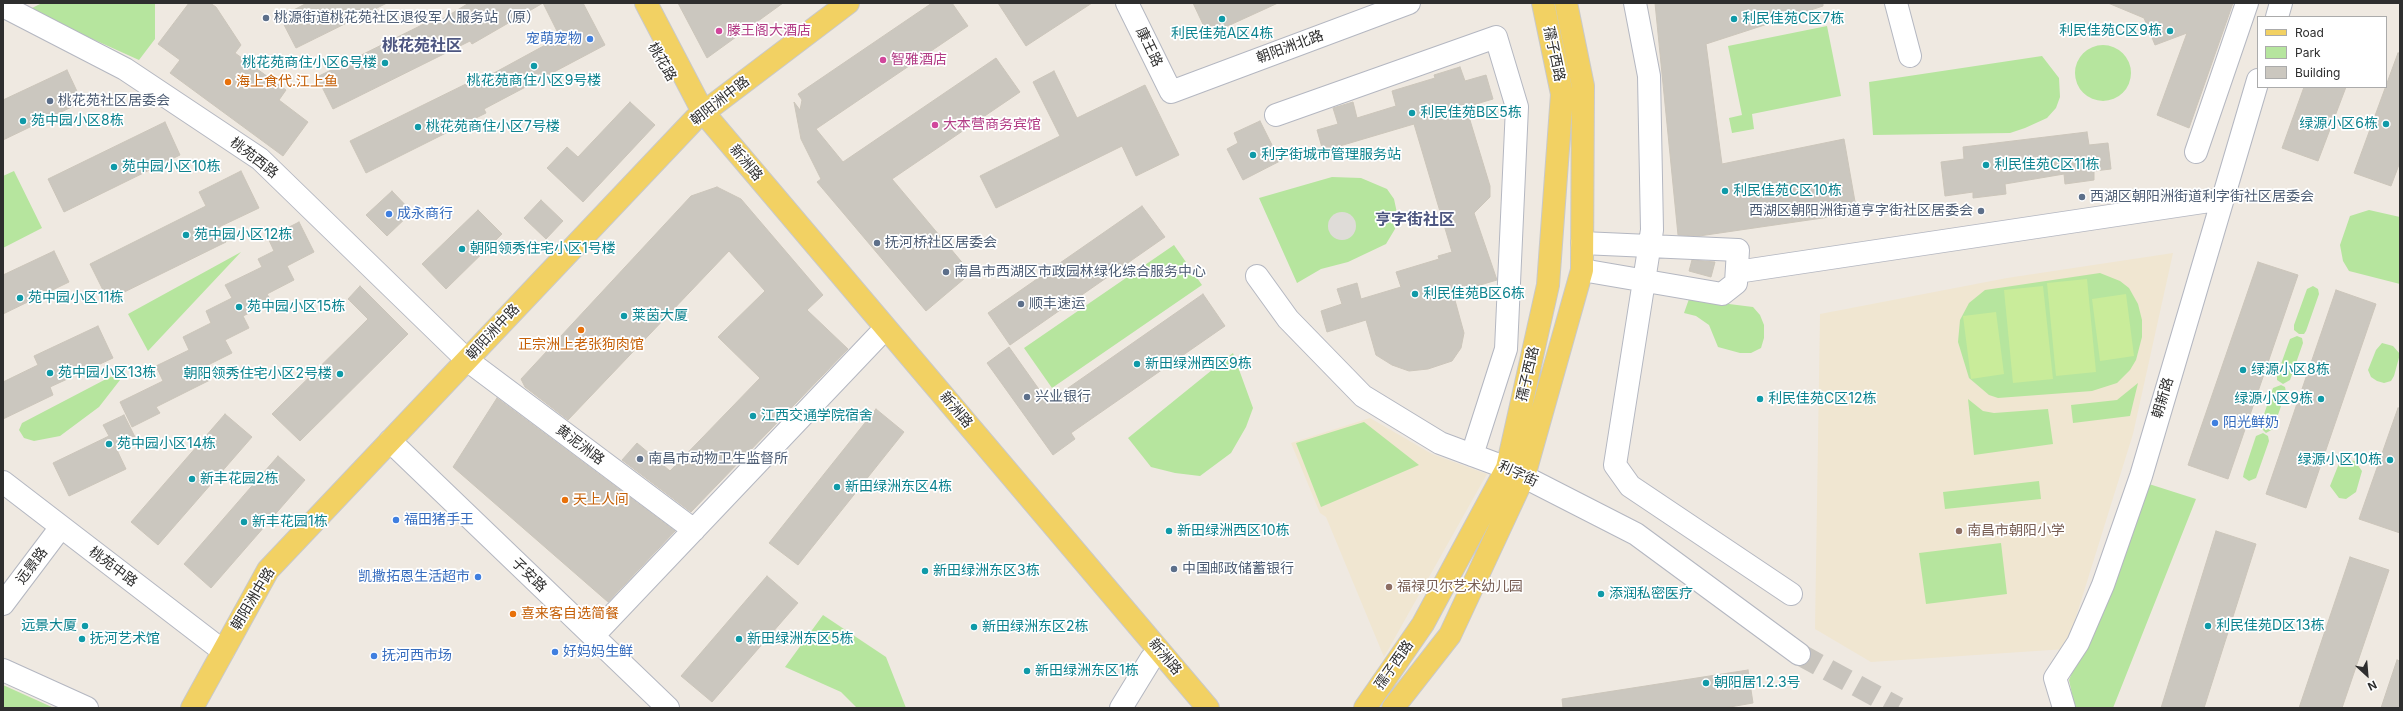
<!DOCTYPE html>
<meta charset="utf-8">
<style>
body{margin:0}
#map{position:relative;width:2403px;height:711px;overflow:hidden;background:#efe9e1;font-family:Inter,sans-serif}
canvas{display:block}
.frame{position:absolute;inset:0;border:4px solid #2e2e2e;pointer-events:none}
.legend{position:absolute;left:2257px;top:16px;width:130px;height:72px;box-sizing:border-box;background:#fff;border:1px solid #ababab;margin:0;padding:5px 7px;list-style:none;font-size:12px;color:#2e2e2e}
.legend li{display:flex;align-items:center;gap:8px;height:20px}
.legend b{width:20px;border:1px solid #ababab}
.north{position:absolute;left:2347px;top:655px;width:40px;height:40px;-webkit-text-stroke:3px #fff;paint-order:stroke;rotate:154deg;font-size:11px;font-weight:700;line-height:16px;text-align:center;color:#2e2e2e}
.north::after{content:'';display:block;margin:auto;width:14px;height:18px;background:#2e2e2e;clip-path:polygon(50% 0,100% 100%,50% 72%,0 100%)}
</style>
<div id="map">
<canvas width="2403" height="711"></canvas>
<div class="frame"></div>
<ul class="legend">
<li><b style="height:5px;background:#f2d163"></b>Road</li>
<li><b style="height:11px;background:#b6e59e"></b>Park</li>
<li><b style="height:11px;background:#cbc7bf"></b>Building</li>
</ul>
<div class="north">N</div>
</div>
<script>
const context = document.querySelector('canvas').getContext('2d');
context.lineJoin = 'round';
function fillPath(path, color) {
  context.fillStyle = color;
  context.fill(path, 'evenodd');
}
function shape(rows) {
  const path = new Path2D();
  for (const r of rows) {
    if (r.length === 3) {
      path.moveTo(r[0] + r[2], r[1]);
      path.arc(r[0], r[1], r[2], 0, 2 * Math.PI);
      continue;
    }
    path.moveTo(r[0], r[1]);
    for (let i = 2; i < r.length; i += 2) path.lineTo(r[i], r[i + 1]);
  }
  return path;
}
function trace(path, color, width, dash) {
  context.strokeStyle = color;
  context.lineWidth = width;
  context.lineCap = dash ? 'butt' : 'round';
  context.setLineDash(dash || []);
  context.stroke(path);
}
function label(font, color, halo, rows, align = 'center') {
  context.font = font + ' Inter,"Noto Sans SC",sans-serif';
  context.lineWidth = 3.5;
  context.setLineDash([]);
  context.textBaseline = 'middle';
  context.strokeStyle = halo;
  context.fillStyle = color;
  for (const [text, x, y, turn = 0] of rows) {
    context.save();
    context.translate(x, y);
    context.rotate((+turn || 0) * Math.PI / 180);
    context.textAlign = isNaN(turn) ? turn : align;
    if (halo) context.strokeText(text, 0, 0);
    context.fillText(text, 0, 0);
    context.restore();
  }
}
fillPath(shape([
 [2173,253,2133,434,2066,649,1871,662,1815,629,1820,314,2007,278],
 [1370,418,1432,454,1487,474,1384,657,1326,517,1320,513,1291,443]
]), '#f0e6d1');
fillPath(shape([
 [42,3,155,3,155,39,139,60,28,10],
 [1827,26,1841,96,1752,114,1754,129,1732,133,1729,118,1742,115,1728,46],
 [2103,73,28],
 [2042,56,2059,78,2060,97,2056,108,2047,118,2025,128,2010,133,1873,135,1869,82],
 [14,171,42,228,3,248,3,176],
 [1332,177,1361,178,1387,189,1394,199,1397,213,1395,229,1386,244,1348,262,1321,269,1297,283,1259,198],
 [2369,210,2400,217,2400,284,2349,271,2343,261,2340,245,2350,216],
 [1174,245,1202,285,1052,388,1024,348],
 [241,252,148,351,128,314],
 [2100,273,2120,281,2129,288,2138,304,2142,320,2142,337,2136,360,2130,370,2117,383,2092,391,1998,398,1989,395,1969,378,1958,342,1960,320,1969,303,1985,290],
 [2313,286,2318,289,2319,294,2306,331,2304,334,2299,334,2294,330,2294,325,2307,289],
 [1689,299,1753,307,1760,315,1764,325,1764,338,1761,348,1751,353,1740,353,1718,347,1709,325,1696,316,1684,313],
 [2297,336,2302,338,2303,343,2290,380,2283,384,2277,380,2277,375,2290,339],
 [2382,343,2393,346,2400,354,2394,376,2391,381,2384,383,2377,381,2371,377,2368,370,2376,350],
 [1233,353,1253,408,1246,427,1231,453,1200,476,1175,473,1151,467,1128,438],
 [121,374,120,380,99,407,60,436,34,441,24,438,19,430,22,423,110,377],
 [2138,383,2130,416,2073,423,2071,405,2117,400],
 [2281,385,2285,387,2286,392,2273,429,2266,433,2261,428,2261,423,2273,388],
 [1968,399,1983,411,1994,413,2048,409,2053,444,1974,455],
 [1364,422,1419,465,1321,507,1296,443],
 [2263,433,2268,436,2269,441,2256,478,2249,481,2243,477,2244,472,2256,436],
 [2343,459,2355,461,2362,471,2356,492,2346,499,2339,498,2330,486,2338,466],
 [2039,481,2041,499,1945,509,1943,492],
 [2149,484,2196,499,2113,708,2075,708,2069,680],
 [2001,543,2007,594,1926,604,1919,553],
 [823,615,886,657,906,708,857,708,841,692,785,667],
 [3,685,54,708,3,708]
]), '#b6e59e');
fillPath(shape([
 [2087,279,2096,372,2056,376,2047,283],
 [2043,286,2053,379,2013,383,2004,290],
 [2126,294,2134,356,2100,361,2092,299],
 [1996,312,2004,374,1971,379,1963,316]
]), '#c9ec9a');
fillPath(shape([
 [1342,226,14]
]), '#dfdcd8');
const building = shape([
 [189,3,210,3,216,7,241,45,235,53,286,90,279,100,308,122,283,156,170,73,180,60,158,44,189,3],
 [307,3,387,3,296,48,280,17,307,3],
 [469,3,543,3,472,44,470,41,333,109,317,77,438,17,439,21,469,3],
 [543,3,583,3,605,45,484,109,486,113,366,173,350,141,470,82,472,85,560,37,543,3],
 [678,3,783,3,707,58,678,3],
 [932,3,952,3,968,26,816,129,843,162,996,58,1020,92,892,179,971,273,926,311,817,182,821,179,801,139,794,102,800,110,802,100,798,94,932,3],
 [998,3,1092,3,1026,46,998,3],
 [1193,3,1278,3,1208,35,1193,3],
 [1655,3,1823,3,1823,6,1706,44,1722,164,1844,139,1857,213,1699,236,1678,235,1655,3],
 [2108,3,2233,3,2189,128,2157,115,2187,33,2155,45,2144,18,2108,3],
 [2398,53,2400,53,2400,162,2391,186,2354,173,2398,53],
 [1460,67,1465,81,1486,75,1493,99,1466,107,1490,186,1490,197,1474,213,1497,280,1453,293,1464,333,1461,348,1452,361,1428,369,1409,371,1392,365,1376,355,1366,320,1327,332,1321,311,1342,304,1337,289,1357,283,1361,299,1401,287,1396,272,1439,259,1438,256,1452,252,1414,124,1323,151,1317,130,1338,124,1333,108,1353,102,1357,118,1396,106,1392,91,1435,78,1434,75,1460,67],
 [67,70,82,102,3,140,3,100,67,70],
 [1054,71,1077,118,1145,85,1179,155,1136,176,1122,146,996,208,980,176,1060,136,1033,82,1054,71],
 [2304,87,2346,87,2318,161,2282,148,2304,87],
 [630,102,655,125,583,202,547,168,567,147,578,157,630,102],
 [1260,121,1280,161,1243,180,1227,149,1238,143,1234,133,1260,121],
 [165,122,180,155,64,212,48,179,165,122],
 [2087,132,2089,145,2108,143,2111,169,2094,171,2094,180,2065,184,2064,174,2005,184,2006,194,1973,198,1973,192,1945,196,1941,162,1964,159,1963,147,2087,132],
 [241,171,259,208,219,227,226,242,108,300,90,264,206,206,199,192,241,171],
 [717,187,741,199,823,295,807,310,848,349,691,512,622,460,637,443,670,471,760,378,718,337,765,291,729,251,568,420,525,387,521,379,691,196,717,187],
 [392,191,412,212,387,236,366,215,392,191],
 [541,200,563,221,546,239,524,218,541,200],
 [1142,206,1165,237,1010,345,988,313,1142,206],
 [478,210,502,234,446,289,422,264,478,210],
 [299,222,314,252,287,266,294,280,267,294,272,302,243,316,249,328,225,340,232,353,204,367,210,380,156,407,160,413,132,427,120,402,163,381,156,366,189,350,183,337,211,323,206,311,232,298,225,285,262,267,258,259,274,251,268,238,299,222],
 [54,251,69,282,3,314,3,275,54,251],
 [1692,260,1715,262,1711,277,1689,271,1692,260],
 [2258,262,2298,275,2228,479,2188,465,2258,262],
 [360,286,408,334,300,441,272,414,368,319,348,299,360,286],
 [2336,290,2376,304,2306,508,2266,494,2336,290],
 [1203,294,1225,326,1071,433,1075,439,1053,455,987,363,1009,347,1048,402,1203,294],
 [98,326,113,358,50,387,53,395,3,419,3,382,38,365,34,356,98,326],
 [497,398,675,531,608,602,453,467,497,398],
 [2398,408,2400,408,2400,533,2359,519,2398,408],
 [876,409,904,432,798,565,769,543,876,409],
 [225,414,252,437,158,545,131,522,225,414],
 [124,415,136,439,116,448,126,469,69,496,53,463,109,436,103,425,124,415],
 [278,456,305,480,211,588,184,564,278,456],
 [2216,531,2256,544,2204,708,2161,708,2216,531],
 [2350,557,2389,570,2342,708,2299,708,2350,557],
 [767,576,798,603,712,702,681,676,767,576],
 [2397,660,2400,661,2400,708,2381,708,2397,660],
 [1748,670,1753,703,1724,708,1563,708,1562,699,1748,670]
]);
fillPath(building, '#cbc7bf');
trace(building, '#cbc5ba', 1);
trace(shape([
 [1799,654,1898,708]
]), '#c8c4bd', 22, [22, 11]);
const minor = shape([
 [1127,3,1171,92,1409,3],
 [1635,3,1649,76,1652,230,1615,465,1630,486,1791,594],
 [1896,3,1910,56],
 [3,6,125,69,260,159,467,360,694,530],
 [2277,17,2281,3],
 [1276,115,1496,37,1517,107,1506,349,1472,455],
 [2196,152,2247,3],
 [1582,270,1722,294,1736,283,1738,250,1582,243],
 [1737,272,2223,199],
 [1257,276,1288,319,1363,396,1440,443,1507,468,1636,534,1799,654],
 [390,441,668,708],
 [3,482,223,651],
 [3,604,61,527],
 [593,636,878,336],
 [3,670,87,708],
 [1121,708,1151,659],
 [2064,708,2055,678,2078,643,2103,585,2141,476,2258,80]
]);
const major = shape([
 [646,3,703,112,1208,708],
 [192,708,268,570,695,119,848,3],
 [1365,708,1423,624,1507,468,1548,285,1562,94,1543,3],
 [1393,708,1450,635,1524,476,1582,270,1583,86,1566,3]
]);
trace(minor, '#b4b7c1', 24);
trace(major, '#c9c9c9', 24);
trace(minor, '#fff', 22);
trace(major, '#f2d163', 22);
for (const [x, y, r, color] of [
 [266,18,4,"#5c6f8a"],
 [1222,19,4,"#0f9aa8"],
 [1734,19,4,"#0f9aa8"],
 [719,31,4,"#d1479c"],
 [2170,31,4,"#0f9aa8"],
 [590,39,4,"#3f7fe0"],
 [883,60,4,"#d1479c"],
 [385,63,4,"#0f9aa8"],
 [534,66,4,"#0f9aa8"],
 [228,82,4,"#e8710a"],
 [50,101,4,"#5c6f8a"],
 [1412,113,4,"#0f9aa8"],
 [23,121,4,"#0f9aa8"],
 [2386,124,4,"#0f9aa8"],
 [935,125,4,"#d1479c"],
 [418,127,4,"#0f9aa8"],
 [1253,155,4,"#0f9aa8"],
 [1986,165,4,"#0f9aa8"],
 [114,167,4,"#0f9aa8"],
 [1725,191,4,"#0f9aa8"],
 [2082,197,4,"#5c6f8a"],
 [1981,211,4,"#5c6f8a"],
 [389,214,4,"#3f7fe0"],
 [186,235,4,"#0f9aa8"],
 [877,243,4,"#5c6f8a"],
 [462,249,4,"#0f9aa8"],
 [946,272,4,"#5c6f8a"],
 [1415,294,4,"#0f9aa8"],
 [20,298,4,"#0f9aa8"],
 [1021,304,4,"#5c6f8a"],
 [239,307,4,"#0f9aa8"],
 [624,316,4,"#0f9aa8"],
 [581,330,4,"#e8710a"],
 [1137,364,4,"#0f9aa8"],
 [2243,370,4,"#0f9aa8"],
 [50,373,4,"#0f9aa8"],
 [340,374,4,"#0f9aa8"],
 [1027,397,4,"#5c6f8a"],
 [1760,399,4,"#0f9aa8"],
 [2321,399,4,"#0f9aa8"],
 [753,416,4,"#0f9aa8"],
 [2215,423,4,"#3f7fe0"],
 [109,444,4,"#0f9aa8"],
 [640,459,4,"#5c6f8a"],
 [2390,460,4,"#0f9aa8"],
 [192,479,4,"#0f9aa8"],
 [837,487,4,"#0f9aa8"],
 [565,500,4,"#e8710a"],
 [396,520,4,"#3f7fe0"],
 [244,522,4,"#0f9aa8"],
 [1169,531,4,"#0f9aa8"],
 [1959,531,4,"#8d6e63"],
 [1174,569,4,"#5c6f8a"],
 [925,571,4,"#0f9aa8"],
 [478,577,4,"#3f7fe0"],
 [1389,587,4,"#8d6e63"],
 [1601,594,4,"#0f9aa8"],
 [513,614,4,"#e8710a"],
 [85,626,4,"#0f9aa8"],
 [2208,626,4,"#0f9aa8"],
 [974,627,4,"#0f9aa8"],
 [82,639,4,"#0f9aa8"],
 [739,639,4,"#0f9aa8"],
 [555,652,4,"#3f7fe0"],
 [374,656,4,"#3f7fe0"],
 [1027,671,4,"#0f9aa8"],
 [1706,683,4,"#0f9aa8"]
]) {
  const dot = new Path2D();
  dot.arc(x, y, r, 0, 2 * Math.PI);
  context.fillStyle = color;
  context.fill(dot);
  trace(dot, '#fff', 1.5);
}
label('14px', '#4e5e75', '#fff', [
 ["桃源街道桃花苑社区退役军人服务站（原）",274,18],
 ["桃花苑社区居委会",58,101],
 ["西湖区朝阳洲街道利字街社区居委会",2090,197],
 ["西湖区朝阳洲街道亨字街社区居委会",1973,211,"right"],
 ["抚河桥社区居委会",885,243],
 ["南昌市西湖区市政园林绿化综合服务中心",954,272],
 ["顺丰速运",1029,304],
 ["兴业银行",1035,397],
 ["南昌市动物卫生监督所",648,459],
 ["中国邮政储蓄银行",1182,569]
], 'left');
label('14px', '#0d838f', '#fff', [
 ["利民佳苑C区7栋",1742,19],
 ["利民佳苑C区9栋",2162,31,"right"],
 ["利民佳苑A区4栋",1222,34,"center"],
 ["桃花苑商住小区6号楼",377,63,"right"],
 ["桃花苑商住小区9号楼",534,81,"center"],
 ["利民佳苑B区5栋",1420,113],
 ["苑中园小区8栋",31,121],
 ["绿源小区6栋",2378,124,"right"],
 ["桃花苑商住小区7号楼",426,127],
 ["利字街城市管理服务站",1261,155],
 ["利民佳苑C区11栋",1994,165],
 ["苑中园小区10栋",122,167],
 ["利民佳苑C区10栋",1733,191],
 ["苑中园小区12栋",194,235],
 ["朝阳领秀住宅小区1号楼",470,249],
 ["利民佳苑B区6栋",1423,294],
 ["苑中园小区11栋",28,298],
 ["苑中园小区15栋",247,307],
 ["莱茵大厦",632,316],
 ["新田绿洲西区9栋",1145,364],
 ["绿源小区8栋",2251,370],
 ["苑中园小区13栋",58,373],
 ["朝阳领秀住宅小区2号楼",332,374,"right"],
 ["利民佳苑C区12栋",1768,399],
 ["绿源小区9栋",2313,399,"right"],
 ["江西交通学院宿舍",761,416],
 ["苑中园小区14栋",117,444],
 ["绿源小区10栋",2382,460,"right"],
 ["新丰花园2栋",200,479],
 ["新田绿洲东区4栋",845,487],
 ["新丰花园1栋",252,522],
 ["新田绿洲西区10栋",1177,531],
 ["新田绿洲东区3栋",933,571],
 ["添润私密医疗",1609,594],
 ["远景大厦",77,626,"right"],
 ["利民佳苑D区13栋",2216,626],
 ["新田绿洲东区2栋",982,627],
 ["抚河艺术馆",90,639],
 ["新田绿洲东区5栋",747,639],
 ["新田绿洲东区1栋",1035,671],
 ["朝阳居1.2.3号",1714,683]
], 'left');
label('14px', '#b23c85', '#fff', [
 ["滕王阁大酒店",727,31],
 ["智雅酒店",891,60],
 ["大本营商务宾馆",943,125]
], 'left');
label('14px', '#366cbe', '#fff', [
 ["宠萌宠物",582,39,"right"],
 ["成永商行",397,214],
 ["阳光鲜奶",2223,423],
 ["福田猪手王",404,520],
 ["凯撒拓恩生活超市",470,577,"right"],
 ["好妈妈生鲜",563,652],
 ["抚河西市场",382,656]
], 'left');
label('14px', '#2e2e2e', '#fff', [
 ["康王路",1149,47,64],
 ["朝阳洲北路",1290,47,-20],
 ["孺子西路",1554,54,78],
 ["桃花路",662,62,60],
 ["朝阳洲中路",720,101,-38],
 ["桃苑西路",254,158,38],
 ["新洲路",746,163,50],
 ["朝阳洲中路",493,332,-47],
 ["孺子西路",1528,374,-77],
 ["朝新路",2163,398,-73],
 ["新洲路",956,410,50],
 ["黄泥洲路",580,445,37],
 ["利字街",1518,474,25],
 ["远景路",32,566,-53],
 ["桃苑中路",113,567,37],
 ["子安路",529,575,44],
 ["朝阳洲中路",253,599,-59],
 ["新洲路",1165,657,50],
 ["孺子西路",1394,665,-55]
]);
label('14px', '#c56008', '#fff', [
 ["海上食代.江上鱼",236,82],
 ["正宗洲上老张狗肉馆",581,345,"center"],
 ["天上人间",573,500],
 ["喜来客自选简餐",521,614]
], 'left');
label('14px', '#785e54', '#fff', [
 ["南昌市朝阳小学",1967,531],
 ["福禄贝尔艺术幼儿园",1397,587]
], 'left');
label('bold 16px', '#4d5680', '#fff', [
 ["桃花苑社区",422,46],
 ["亨字街社区",1415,220]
]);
</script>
